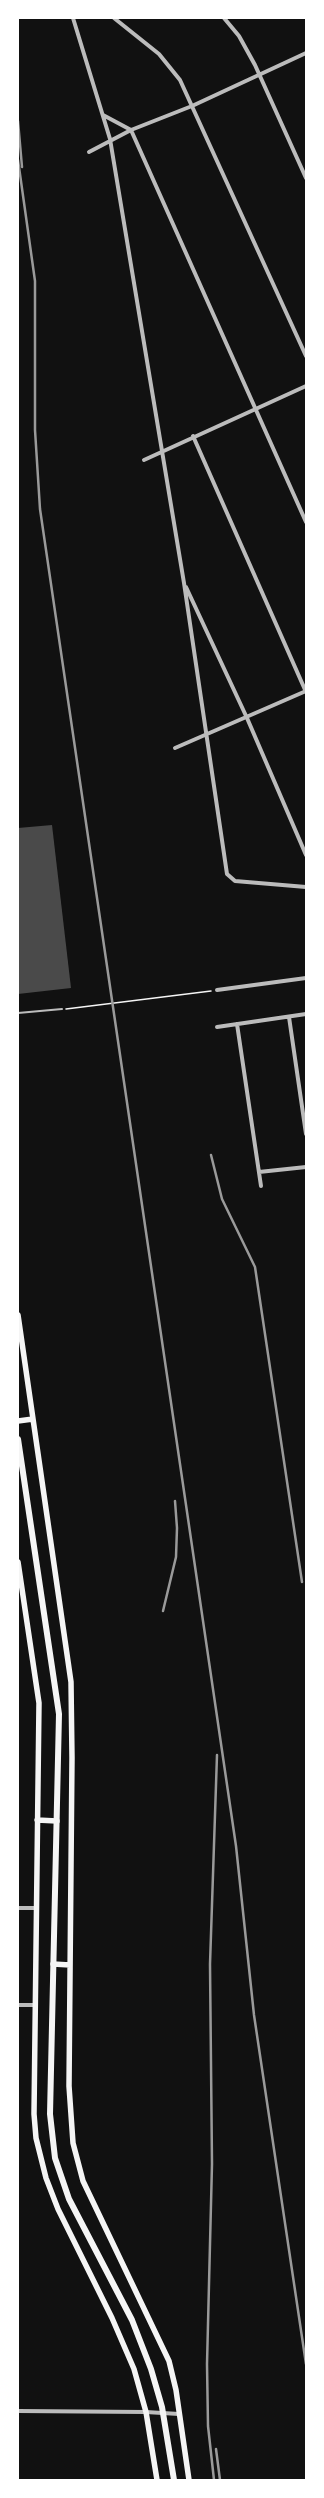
<!DOCTYPE html>
<style>
body{margin:0}
#map{position:relative;width:324px;height:2498px;overflow:hidden;background:#111;font-family:"Alegreya Sans",sans-serif}
canvas{display:block}
.frame{position:absolute;inset:0;border:19px solid #fff;pointer-events:none}
</style>
<div id="map">
<canvas width="324" height="2498"></canvas>
<div class="frame"></div>
</div>
<script>
const context = document.querySelector('canvas').getContext('2d');
context.lineJoin = 'round';
function fillPath(path, color) {
  context.fillStyle = color;
  context.fill(path, 'evenodd');
}
function shape(rows) {
  const path = new Path2D();
  for (const r of rows) {
    path.moveTo(r[0], r[1]);
    for (let i = 2; i < r.length; i += 2) path.lineTo(r[i], r[i + 1]);
  }
  return path;
}
function trace(path, color, width, dash) {
  context.strokeStyle = color;
  context.lineWidth = width;
  context.lineCap = dash ? 'butt' : 'round';
  context.setLineDash(dash || []);
  context.stroke(path);
}
fillPath(shape([
 [52,825,71,988,18,994,18,828]
]), '#4a4a4a');
trace(shape([
 [66,1009,211,991]
]), '#f5f5f5', 1.5);
trace(shape([
 [18,1013,62,1009]
]), '#bcbcbc', 2);
trace(shape([
 [73,18,110,139,184,583,227,874,235,881,306,887],
 [114,18,159,54,180,80,306,356],
 [224,18,239,36,255,65,306,178],
 [103,115,131,130,306,522],
 [89,152,131,130,192,106,306,53],
 [193,436,306,692],
 [144,460,306,386],
 [186,587,247,718,306,855],
 [175,748,306,691],
 [217,990,306,978],
 [289,1017,306,1134],
 [237,1024,261,1186],
 [217,1027,306,1014],
 [259,1172,306,1167],
 [18,1908,36,1908],
 [18,2005,35,2005],
 [18,2411,146,2412,179,2414]
]), '#bcbcbc', 4);
trace(shape([
 [18,1315,71,1682,72,1758,69,2086,73,2143,83,2181,169,2361,176,2390,189,2480],
 [18,1421,33,1419],
 [18,1562,39,1703,34,2114,36,2138,46,2178,58,2209,112,2318,134,2369,146,2412,157,2480],
 [37,1820,57,1821],
 [53,1964,70,1965]
]), '#f5f5f5', 5.5);
trace(shape([
 [18,1439,59,1714,50,2114,55,2158,69,2199,132,2320,151,2369,162,2407,174,2480]
]), '#f5f5f5', 6);
trace(shape([
 [18,121,22,167],
 [18,160,35,281,35,430,40,509,236,1846,254,2015,306,2364],
 [211,1155,222,1199,255,1267,302,1582],
 [163,1611,176,1557,177,1528,175,1501],
 [216,2449,220,2480],
 [214,2480,208,2426,207,2364,212,2164,210,1964,217,1755]
]), '#9a9a9a', 2.5);
</script>
